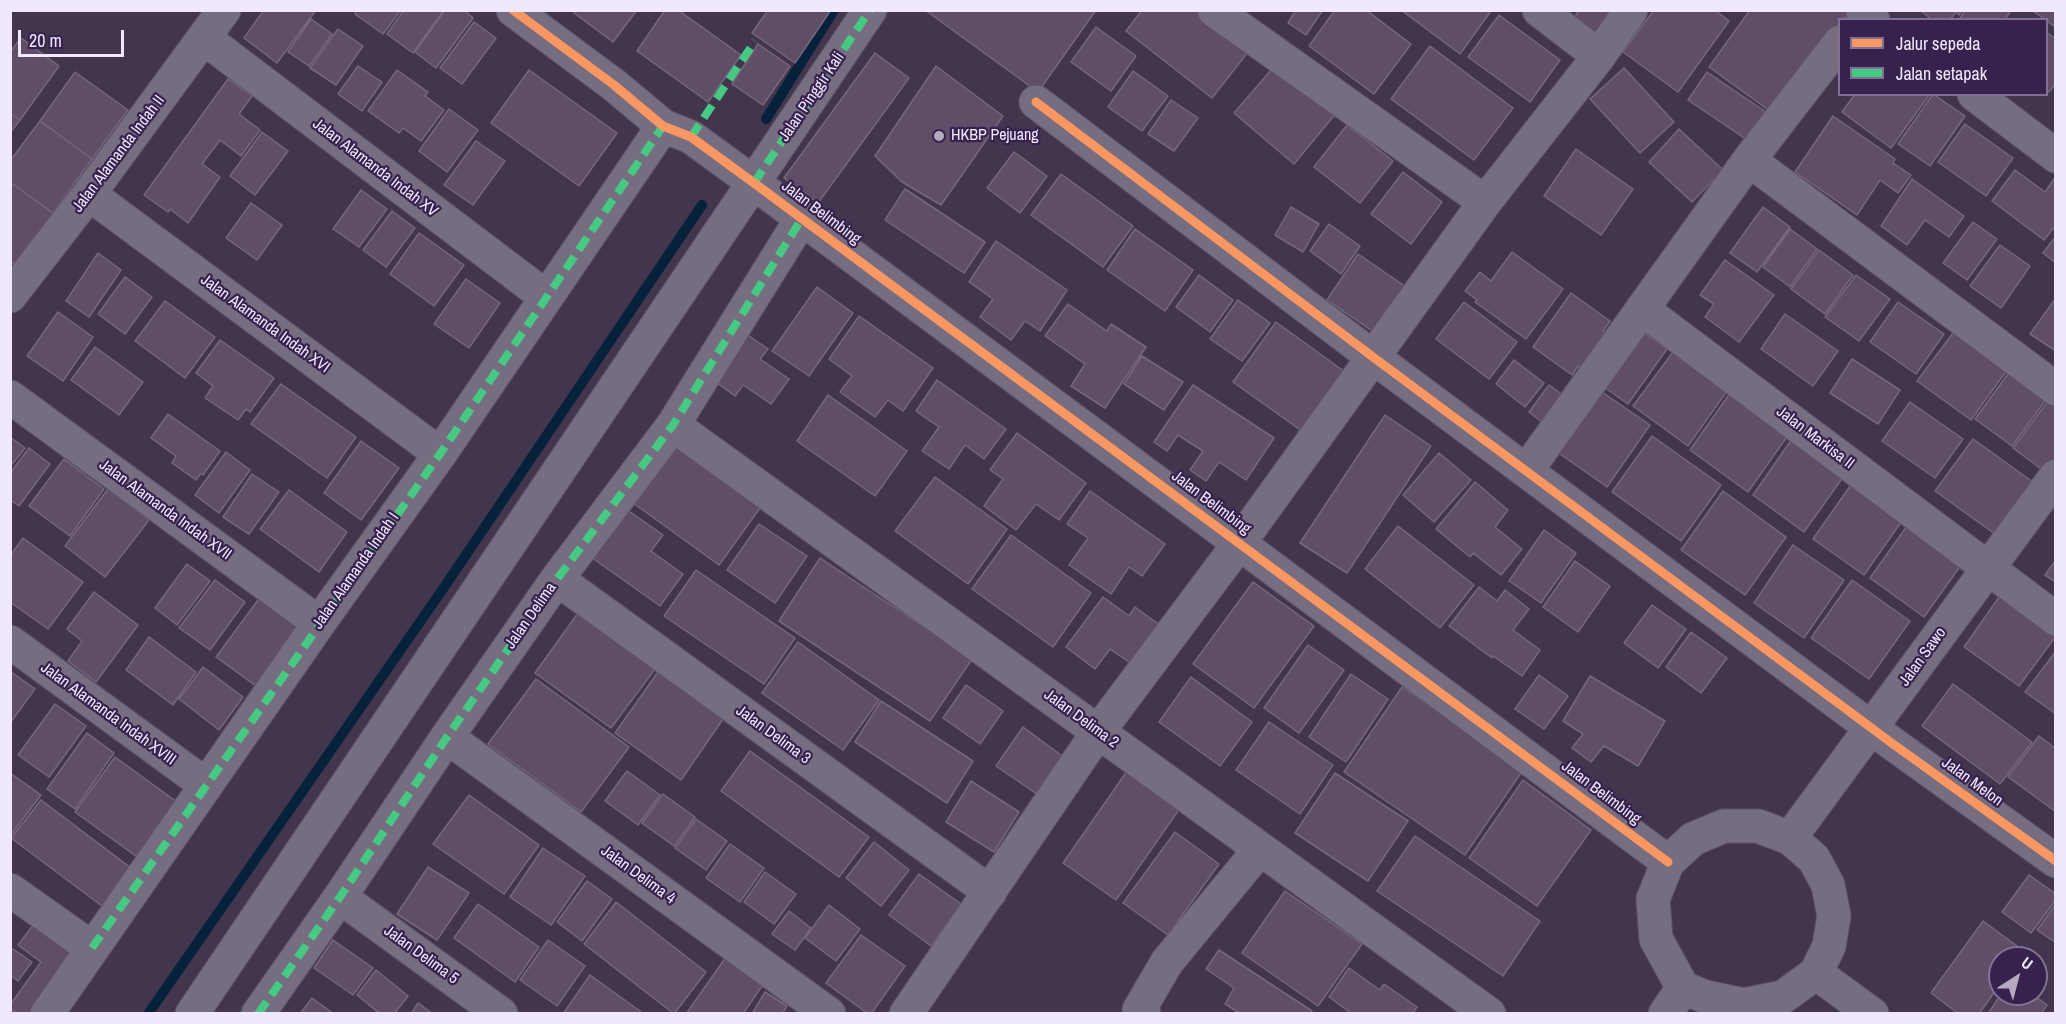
<!DOCTYPE html>
<style>
body{margin:0}
#map{position:relative;width:2066px;height:1024px;overflow:hidden;background:#42364e;font-family:"Archivo Narrow",sans-serif}
canvas{display:block}
.frame{position:absolute;inset:0;border:12px solid #f1e8fe;pointer-events:none}
.legend{position:absolute;left:1838px;top:18px;width:210px;height:78px;box-sizing:border-box;background:#37224d;border:2px solid #817194;margin:0;padding:8px 10px;list-style:none;font-size:18px;color:#f1e8fe}
.legend li{display:flex;align-items:center;gap:12px;height:30px}
.legend b{width:30px;border:2px solid #817194}
.north{position:absolute;left:1988px;top:946px;width:60px;height:60px;box-sizing:border-box;background:#37224d;border:2px solid #817194;border-radius:50%;rotate:36deg;font-size:16px;font-weight:700;line-height:24px;text-align:center;color:#f1e8fe}
.north::after{content:'';display:block;margin:auto;width:21px;height:27px;background:#b4aac0;clip-path:polygon(50% 0,100% 100%,50% 72%,0 100%)}
.scale{position:absolute;left:18px;top:30px;width:106px;height:27px;box-sizing:border-box;border:3px solid #f1e8fe;border-top:0;padding-left:8px;font-size:18px;line-height:21px;white-space:nowrap;color:#f1e8fe;-webkit-text-stroke:4px #37224d;paint-order:stroke}
</style>
<div id="map">
<canvas width="2066" height="1024"></canvas>
<div class="frame"></div>
<ul class="legend">
<li><b style="height:8px;background:#f99763"></b>Jalur sepeda</li>
<li><b style="height:8px;background:#46c982"></b>Jalan setapak</li>
</ul>
<div class="north">U</div>
<div class="scale">20 m</div>
</div>
<script>
const context = document.querySelector('canvas').getContext('2d');
context.lineJoin = 'round';
function shape(rows) {
  const path = new Path2D();
  for (const r of rows) {
    path.moveTo(r[0], r[1]);
    for (let i = 2; i < r.length; i += 2) path.lineTo(r[i], r[i + 1]);
  }
  return path;
}
function trace(path, color, width, dash) {
  context.strokeStyle = color;
  context.lineWidth = width;
  context.lineCap = dash ? 'butt' : 'round';
  context.setLineDash(dash || []);
  context.stroke(path);
}
function fillPath(path, color) {
  context.fillStyle = color;
  context.fill(path, 'evenodd');
}
function label(font, color, halo, rows, align = 'center') {
  context.font = font + ' "Archivo Narrow",sans-serif';
  context.lineWidth = 4.5;
  context.setLineDash([]);
  context.textBaseline = 'middle';
  context.strokeStyle = halo;
  context.fillStyle = color;
  for (const [text, x, y, turn = 0] of rows) {
    context.save();
    context.translate(x, y);
    context.rotate((+turn || 0) * Math.PI / 180);
    context.textAlign = isNaN(turn) ? turn : align;
    if (halo) context.strokeText(text, 0, 0);
    context.fillText(text, 0, 0);
    context.restore();
  }
}
trace(shape([
 [766,119,834,10],
 [148,1014,447,583,702,205]
]), '#06213a', 10);
const building = shape([
 [264,10,316,10,277,63,244,38,264,10],
 [357,10,401,10,383,34,355,14,357,10],
 [404,10,444,10,413,53,387,34,404,10],
 [445,10,464,10,473,18,436,68,415,52,445,10],
 [576,10,637,10,613,42,574,13,576,10],
 [665,10,678,10,741,55,708,102,637,51,665,10],
 [768,10,831,10,795,63,752,33,768,10],
 [925,10,1096,10,1038,92,925,10],
 [1142,10,1194,10,1248,52,1212,98,1126,31,1142,10],
 [1296,10,1323,10,1306,35,1288,23,1296,10],
 [1335,10,1366,10,1411,44,1374,94,1309,46,1335,10],
 [1401,10,1490,10,1491,11,1460,54,1401,10],
 [1579,10,1614,10,1597,34,1574,18,1579,10],
 [1654,10,1715,10,1729,21,1678,92,1623,52,1654,10],
 [1750,10,1850,10,1844,20,1840,20,1840,25,1774,114,1709,67,1750,10],
 [1920,10,1962,10,1959,15,1956,12,1950,20,1932,20,1920,10],
 [1965,10,2010,10,2011,11,2004,20,1959,20,1965,10],
 [2031,10,2056,10,2056,28,2046,20,2031,10],
 [1499,15,1560,60,1530,102,1468,57,1499,15],
 [311,19,332,34,309,66,288,52,311,19],
 [474,22,496,38,462,84,440,68,474,22],
 [1096,27,1136,56,1111,91,1071,62,1096,27],
 [338,29,363,46,336,85,310,68,338,29],
 [2046,32,2056,39,2056,83,2049,92,2046,90,2046,32],
 [21,38,59,66,20,120,10,113,10,52,21,38],
 [758,44,790,66,763,105,732,84,758,44],
 [1430,46,1513,108,1474,160,1391,99,1430,46],
 [875,53,909,78,818,203,784,178,875,53],
 [1278,62,1337,112,1294,164,1234,113,1278,62],
 [358,66,382,82,362,111,338,94,358,66],
 [936,66,1003,116,941,205,902,182,875,156,936,66],
 [1624,68,1674,122,1640,153,1590,99,1624,68],
 [397,70,428,92,425,96,444,110,421,141,403,128,399,133,368,111,397,70],
 [529,70,617,133,579,186,491,123,529,70],
 [1133,71,1168,96,1142,131,1108,107,1133,71],
 [75,72,128,110,92,159,40,121,75,72],
 [1707,72,1769,114,1750,142,1688,100,1707,72],
 [228,79,252,96,239,114,260,130,241,156,220,140,202,164,220,177,188,223,170,209,168,212,144,195,228,79],
 [1855,94,1930,94,1891,148,1842,112,1855,94],
 [1933,94,1965,116,1930,166,1898,144,1933,94],
 [1171,100,1198,118,1174,151,1148,134,1171,100],
 [449,109,478,130,447,172,419,151,449,109],
 [10,113,20,120,10,133,10,113],
 [1833,116,1895,159,1893,163,1911,175,1898,193,1880,180,1857,215,1795,172,1833,116],
 [40,121,92,159,53,213,10,182,10,161,40,121],
 [1965,124,2013,158,1986,196,1938,162,1965,124],
 [1347,125,1393,161,1360,203,1314,167,1347,125],
 [1679,129,1723,170,1692,202,1649,162,1679,129],
 [262,132,288,151,255,195,230,176,262,132],
 [476,141,505,161,473,205,444,185,476,141],
 [1576,149,1633,189,1601,235,1544,196,1576,149],
 [1014,152,1047,176,1020,213,987,188,1014,152],
 [2015,170,2045,192,2054,179,2056,181,2056,225,2044,240,1992,201,2015,170],
 [1403,172,1442,202,1411,244,1371,214,1403,172],
 [1061,174,1133,226,1103,267,1031,215,1061,174],
 [1912,179,1964,216,1949,237,1925,220,1907,245,1881,226,1912,179],
 [10,182,53,213,15,264,10,261,10,182],
 [905,189,985,242,964,273,885,220,905,189],
 [361,190,387,209,359,247,333,229,361,190],
 [251,203,282,225,257,260,226,238,251,203],
 [1291,207,1319,224,1303,252,1275,235,1291,207],
 [1763,207,1790,227,1757,272,1730,253,1763,207],
 [392,211,415,228,386,267,363,250,392,211],
 [1973,222,1997,239,1967,280,1943,263,1973,222],
 [1329,224,1360,246,1341,274,1310,251,1329,224],
 [1135,229,1193,270,1165,311,1107,270,1135,229],
 [1790,229,1817,249,1790,287,1763,267,1790,229],
 [419,233,464,265,434,306,390,274,419,233],
 [2056,236,2056,263,2043,253,2056,236],
 [996,241,1067,290,1040,331,1025,321,1011,340,980,317,993,299,969,282,996,241],
 [2000,245,2030,266,2001,308,1970,286,2000,245],
 [1819,250,1853,275,1825,314,1791,289,1819,250],
 [1512,252,1563,289,1526,339,1475,302,1477,300,1465,291,1480,272,1491,281,1512,252],
 [98,253,121,270,89,317,66,301,98,253],
 [1358,254,1412,291,1381,337,1327,300,1358,254],
 [1725,260,1774,295,1739,342,1705,317,1714,304,1700,295,1725,260],
 [1199,275,1233,300,1210,332,1176,307,1199,275],
 [1856,275,1890,299,1859,341,1825,317,1856,275],
 [125,277,152,297,125,334,98,314,125,277],
 [466,279,500,303,469,348,434,324,466,279],
 [817,287,853,313,809,376,772,351,817,287],
 [1571,293,1610,321,1603,331,1612,337,1588,372,1578,366,1572,375,1533,347,1571,293],
 [2056,298,2056,351,2030,334,2056,298],
 [1238,300,1270,323,1242,361,1210,339,1238,300],
 [165,301,215,337,185,378,135,341,165,301],
 [1464,302,1517,342,1489,379,1436,339,1464,302],
 [1898,302,1944,334,1916,374,1870,342,1898,302],
 [1068,304,1107,331,1111,324,1146,347,1105,408,1071,386,1085,364,1045,336,1068,304],
 [58,312,93,337,63,381,27,356,58,312],
 [1785,314,1838,351,1813,386,1761,349,1785,314],
 [859,316,933,368,903,411,888,400,875,417,840,392,852,376,829,359,859,316],
 [1276,322,1352,377,1310,437,1233,382,1276,322],
 [1959,325,2012,363,1971,420,1917,381,1959,325],
 [742,331,768,349,760,359,789,379,771,404,743,385,735,396,709,377,742,331],
 [1643,332,1667,349,1628,404,1604,387,1643,332],
 [220,340,274,378,250,412,246,409,238,420,205,398,213,386,196,373,220,340],
 [95,347,143,382,119,415,71,380,95,347],
 [1673,352,1727,391,1688,446,1633,406,1673,352],
 [1142,356,1183,382,1164,410,1124,384,1142,356],
 [1852,359,1900,390,1878,424,1830,393,1852,359],
 [1514,360,1544,383,1525,407,1496,384,1514,360],
 [2013,367,2050,394,2012,446,1975,419,2013,367],
 [937,380,1006,429,984,459,965,445,949,469,922,451,939,427,916,411,937,380],
 [281,384,356,437,327,478,251,424,281,384],
 [1193,385,1274,438,1246,480,1219,462,1206,481,1190,470,1203,451,1178,435,1167,451,1154,442,1193,385],
 [1549,385,1571,401,1551,429,1529,412,1549,385],
 [1733,389,1791,431,1748,492,1690,450,1733,389],
 [1599,390,1650,425,1607,487,1556,451,1599,390],
 [828,395,907,451,875,496,797,441,828,395],
 [2051,397,2056,400,2056,472,2052,477,2013,448,2051,397],
 [1910,402,1963,439,1935,478,1882,441,1910,402],
 [168,414,220,451,203,475,201,473,196,480,172,463,176,456,151,438,168,414],
 [1385,415,1431,446,1347,573,1300,543,1385,415],
 [1017,433,1086,483,1059,520,1036,504,1016,530,984,506,1003,479,990,470,1017,433],
 [1652,436,1721,485,1681,541,1612,492,1652,436],
 [1794,436,1846,473,1804,532,1753,495,1794,436],
 [10,437,25,448,10,467,10,437],
 [1973,439,2044,490,2006,542,1935,491,1973,439],
 [361,441,399,468,361,520,324,493,361,441],
 [677,441,763,504,719,565,633,503,677,441],
 [29,448,50,464,19,506,10,500,10,473,29,448],
 [226,452,250,470,219,513,195,495,226,452],
 [1439,453,1471,480,1434,522,1403,495,1439,453],
 [64,459,104,489,70,536,29,506,64,459],
 [252,474,279,492,249,534,223,517,252,474],
 [935,477,1007,529,968,584,895,531,935,477],
 [1475,482,1508,510,1495,527,1522,549,1501,575,1473,553,1470,557,1436,529,1475,482],
 [1853,482,1904,518,1864,575,1813,539,1853,482],
 [108,489,149,520,105,577,65,546,108,489],
 [289,490,347,532,319,572,260,529,289,490],
 [1090,491,1165,544,1142,576,1129,567,1111,594,1069,565,1088,538,1067,524,1090,491],
 [1723,491,1786,537,1745,595,1681,550,1723,491],
 [626,509,663,535,651,551,683,574,660,606,591,557,626,509],
 [759,524,807,556,775,603,727,570,759,524],
 [1398,526,1474,585,1440,628,1365,569,1398,526],
 [1907,526,1961,565,1924,617,1870,578,1907,526],
 [1544,530,1576,553,1541,603,1509,581,1544,530],
 [1011,535,1091,593,1053,647,972,589,1011,535],
 [23,538,83,582,48,629,10,602,10,556,23,538],
 [1793,545,1844,580,1804,638,1754,603,1793,545],
 [820,558,972,659,930,721,779,621,820,558],
 [2056,560,2056,582,2045,575,2056,560],
 [1575,561,1610,586,1578,632,1543,607,1575,561],
 [187,564,210,581,177,625,155,608,187,564],
 [696,570,795,638,764,684,664,616,696,570],
 [215,580,245,602,210,650,179,628,215,580],
 [1852,580,1910,621,1869,679,1811,638,1852,580],
 [1253,582,1314,626,1254,708,1193,664,1253,582],
 [1479,587,1497,601,1505,590,1529,609,1513,630,1540,650,1522,676,1493,656,1492,658,1449,626,1479,587],
 [2004,590,2056,627,2056,636,2019,686,1964,647,2004,590],
 [94,592,138,625,96,682,68,661,82,641,67,629,94,592],
 [261,596,305,628,260,689,216,657,261,596],
 [1103,597,1129,616,1135,607,1164,628,1136,667,1110,649,1095,669,1066,647,1103,597],
 [1652,605,1686,629,1658,668,1624,643,1652,605],
 [578,613,655,669,611,728,535,673,578,613],
 [1691,632,1727,658,1701,693,1666,667,1691,632],
 [149,637,196,672,173,705,126,670,149,637],
 [798,642,879,700,843,750,762,693,798,642],
 [1308,645,1344,670,1299,733,1264,708,1308,645],
 [2056,651,2056,714,2025,692,2056,651],
 [203,667,243,697,219,730,179,699,203,667],
 [10,671,35,689,10,723,10,671],
 [658,672,723,719,681,780,615,733,658,672],
 [1351,674,1388,699,1346,762,1309,737,1351,674],
 [1539,675,1568,696,1544,729,1515,709,1539,675],
 [1590,676,1665,721,1638,766,1604,746,1591,762,1572,748,1583,734,1563,721,1590,676],
 [1191,677,1252,722,1220,766,1159,722,1191,677],
 [536,679,629,747,581,812,488,744,536,679],
 [1953,684,2032,742,2000,784,1922,726,1953,684],
 [966,685,1003,711,980,744,943,718,966,685],
 [1402,687,1523,770,1465,855,1344,772,1402,687],
 [881,701,973,761,947,803,855,742,881,701],
 [55,704,86,726,49,777,18,755,55,704],
 [1269,722,1333,765,1300,814,1236,770,1269,722],
 [1023,727,1073,764,1047,801,996,766,1023,727],
 [87,733,114,753,75,809,47,789,87,733],
 [2039,736,2056,749,2056,812,2008,777,2039,736],
 [750,751,869,837,839,877,721,791,750,751],
 [115,757,177,802,137,857,75,812,115,757],
 [1132,764,1185,801,1116,900,1063,863,1132,764],
 [627,771,660,795,638,825,605,801,627,771],
 [10,773,41,795,10,836,10,773],
 [1335,773,1408,821,1368,881,1295,833,1335,773],
 [1523,780,1591,830,1537,906,1469,858,1523,780],
 [971,781,1019,812,994,852,946,822,971,781],
 [663,794,695,817,674,846,642,823,663,794],
 [469,795,539,845,504,894,433,844,469,795],
 [41,800,131,868,102,906,11,838,41,800],
 [696,819,727,841,706,870,675,848,696,819],
 [1175,832,1219,864,1168,935,1123,903,1175,832],
 [1415,836,1540,921,1503,976,1377,891,1415,836],
 [874,842,909,870,881,906,846,878,874,842],
 [730,844,764,868,740,902,706,878,730,844],
 [543,848,585,876,551,925,510,897,543,848],
 [428,867,469,893,437,940,397,914,428,867],
 [765,872,796,894,774,924,744,902,765,872],
 [919,874,961,904,931,946,889,915,919,874],
 [2029,875,2056,894,2056,900,2031,933,2002,912,2029,875],
 [587,881,612,899,582,941,557,922,587,881],
 [1285,891,1362,944,1318,1006,1242,953,1285,891],
 [616,902,706,972,674,1014,584,944,616,902],
 [478,904,539,947,515,982,454,938,478,904],
 [2056,904,2056,943,2037,930,2056,904],
 [829,905,860,929,836,961,805,938,829,905],
 [789,911,811,928,795,950,772,934,789,911],
 [37,920,77,949,40,1014,17,1014,10,1008,10,1005,41,962,18,945,37,920],
 [1983,921,2024,951,2019,958,2000,958,2000,984,1979,1014,1959,1014,1931,993,1983,921],
 [861,935,905,966,871,1014,868,1014,826,983,861,935],
 [333,940,373,968,353,995,314,968,333,940],
 [548,940,585,966,557,1006,520,980,548,940],
 [10,947,32,962,18,981,10,975,10,947],
 [1219,950,1312,1011,1310,1014,1241,1014,1225,1004,1234,988,1206,969,1219,950],
 [726,957,764,983,743,1014,686,1014,726,957],
 [1349,968,1380,990,1384,984,1417,1007,1412,1014,1352,1014,1329,997,1349,968],
 [376,970,408,996,394,1014,380,1014,357,995,376,970],
 [590,975,644,1014,563,1014,590,975],
 [765,992,787,1006,782,1014,752,1014,765,992],
 [2001,994,2032,994,2047,1005,2041,1014,1988,1014,2001,994],
 [312,998,334,1014,300,1014,312,998],
 [418,1003,433,1014,411,1014,418,1003]
]);
fillPath(building, '#604d67');
trace(building, '#75687b', 1.5);
const street = shape([
 [513,10,614,85,663,126,691,137,754,183,1668,862],
 [1214,10,1485,202],
 [1539,10,1599,56],
 [1863,12,1873,20],
 [204,38,546,297],
 [1974,94,2056,156],
 [1036,102,1373,357,1893,744,2056,861],
 [1749,160,2056,389],
 [89,194,440,454],
 [10,296,89,194,224,10],
 [1642,309,2056,619],
 [10,397,319,623],
 [673,425,1489,1014],
 [1527,470,1749,160,1840,42],
 [557,579,990,892],
 [10,642,206,785],
 [447,737,829,1014],
 [1724,826,1758,826,1790,838,1814,859,1828,885,1834,916,1829,946,1816,973,1783,997,1744,1005,1706,997,1683,988,1656,939,1653,899,1668,862,1693,839,1724,826],
 [1790,838,2056,476],
 [10,890,92,948],
 [340,897,501,1014],
 [1816,973,1872,1014],
 [47,1014,319,623,440,454,663,126],
 [192,1014,870,10],
 [258,1014,340,897,447,737,557,579,673,425,802,218],
 [906,1014,1098,732,1232,553,1485,202,1599,56,1631,10],
 [1144,1014,1139,1010,1167,962,1260,849],
 [1665,1014,1683,988]
]);
trace(street, '#5e5467', 35);
trace(street, '#776d81', 33);
trace(shape([
 [691,137,755,41],
 [754,183,870,10],
 [92,948,440,454,663,126],
 [258,1014,340,897,447,737,557,579,673,425,802,218]
]), '#46c982', 8, [15, 8]);
trace(shape([
 [513,10,614,85,663,126,691,137,754,183,1668,862],
 [1036,102,1373,357,1893,744,2056,861]
]), '#f99763', 9);
for (const [x, y, r, color] of [
 [939,136,6,"#b4aac0"]
]) {
  const dot = new Path2D();
  dot.arc(x, y, r, 0, 2 * Math.PI);
  context.fillStyle = color;
  context.fill(dot);
  trace(dot, '#37224d', 2);
}
label('16px', '#f1e8fe', '#37224d', [
 ["Jalan Pinggir Kali",812,97,-56],
 ["Jalan Alamanda Indah II",119,154,-53],
 ["Jalan Alamanda Indah XV",375,168,37],
 ["Jalan Belimbing",821,213,37],
 ["Jalan Alamanda Indah XVI",265,324,36],
 ["Jalan Markisa II",1815,438,37],
 ["Jalan Belimbing",1211,503,37],
 ["Jalan Alamanda Indah XVII",165,510,36],
 ["Jalan Alamanda Indah I",356,571,-55],
 ["Jalan Delima",531,616,-55],
 ["Jalan Sawo",1923,657,-54],
 ["Jalan Alamanda Indah XVIII",108,714,36],
 ["Jalan Delima 2",1081,719,36],
 ["Jalan Delima 3",773,735,36],
 ["Jalan Melon",1972,782,36],
 ["Jalan Belimbing",1601,793,37],
 ["Jalan Delima 4",638,875,36],
 ["Jalan Delima 5",421,955,36]
]);
label('16px', '#f1e8fe', '#37224d', [
 ["HKBP Pejuang",951,136]
], 'left');
</script>
